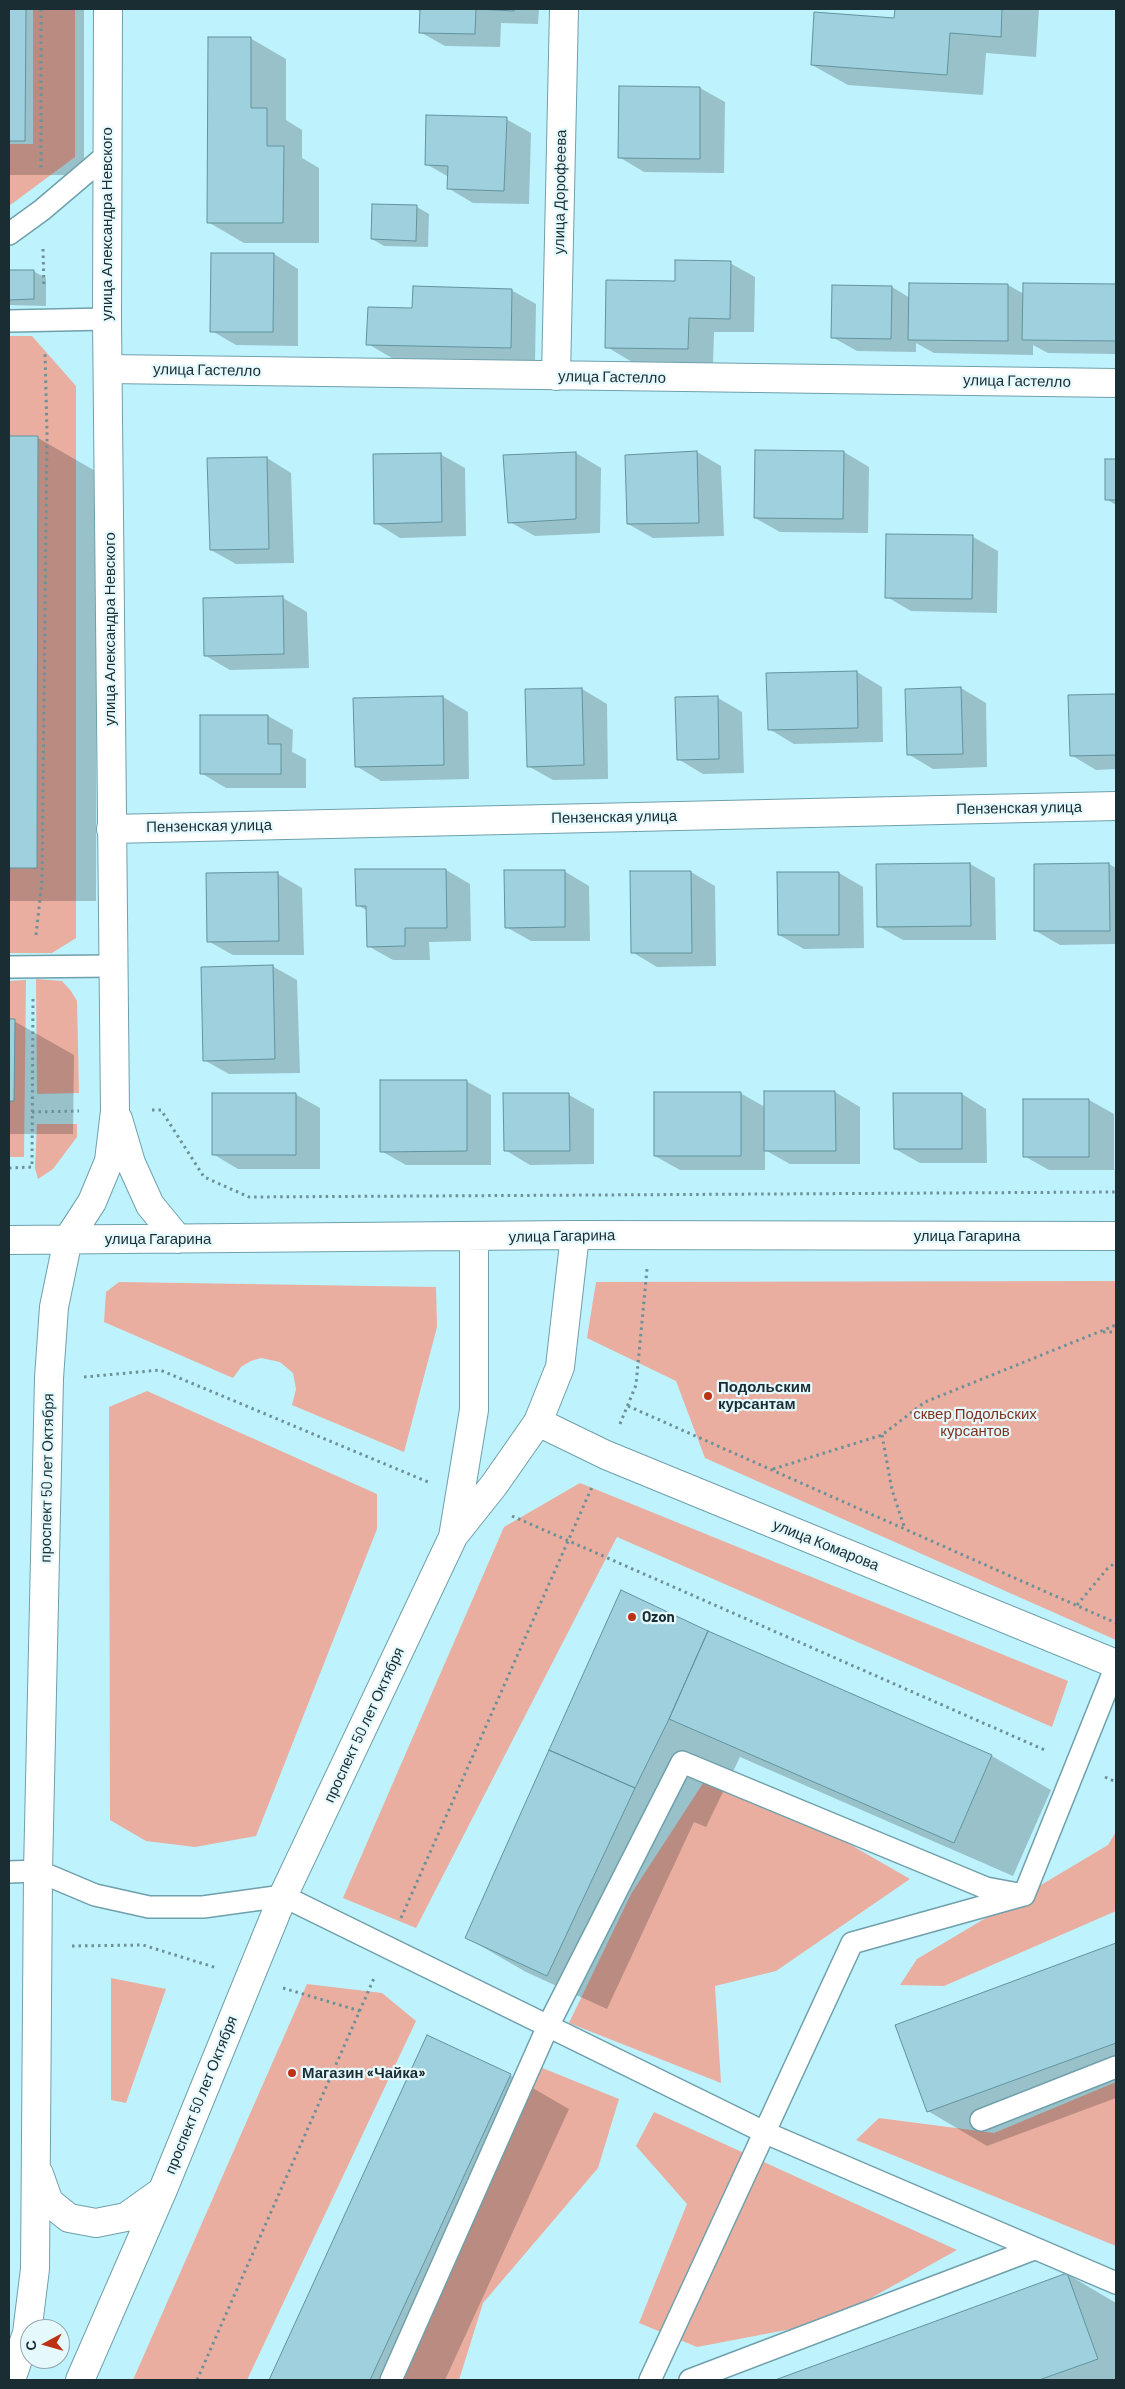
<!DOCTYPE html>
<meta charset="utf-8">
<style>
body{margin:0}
#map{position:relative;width:1125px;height:2389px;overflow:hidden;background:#bef2fd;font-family:Barlow,sans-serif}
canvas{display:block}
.frame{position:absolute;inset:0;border:10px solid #192d32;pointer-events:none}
.north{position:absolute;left:20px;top:2319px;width:50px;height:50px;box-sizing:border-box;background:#e5f9fd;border:1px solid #93a7ac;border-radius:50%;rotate:264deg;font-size:14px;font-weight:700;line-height:20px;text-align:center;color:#192d32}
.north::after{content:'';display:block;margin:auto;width:18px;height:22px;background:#bd3215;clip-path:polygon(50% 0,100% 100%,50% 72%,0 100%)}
</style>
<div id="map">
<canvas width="1125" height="2389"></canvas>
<div class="frame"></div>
<div class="north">С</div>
</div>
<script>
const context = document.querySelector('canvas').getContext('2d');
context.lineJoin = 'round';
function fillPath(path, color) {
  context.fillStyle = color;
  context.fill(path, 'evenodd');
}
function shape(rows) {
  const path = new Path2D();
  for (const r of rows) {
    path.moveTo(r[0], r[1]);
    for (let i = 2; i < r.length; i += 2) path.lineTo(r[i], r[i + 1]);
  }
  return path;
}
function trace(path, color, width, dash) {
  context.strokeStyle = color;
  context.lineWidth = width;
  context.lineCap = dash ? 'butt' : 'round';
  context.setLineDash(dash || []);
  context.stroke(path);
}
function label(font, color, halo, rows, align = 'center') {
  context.font = font + ' Barlow,sans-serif';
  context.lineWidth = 4.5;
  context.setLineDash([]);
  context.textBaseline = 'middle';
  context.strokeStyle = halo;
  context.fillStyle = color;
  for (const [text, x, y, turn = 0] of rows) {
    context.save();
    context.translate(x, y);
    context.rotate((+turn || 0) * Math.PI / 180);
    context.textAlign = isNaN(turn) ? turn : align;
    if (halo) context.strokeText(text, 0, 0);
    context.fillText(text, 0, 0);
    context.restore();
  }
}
fillPath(shape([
 [33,9,75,9,75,157,9,206,9,144,33,144],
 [9,336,32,336,76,386,76,938,52,953,9,953],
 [36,979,62,981,71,991,77,1001,79,1093,37,1094],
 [26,980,24,1157,9,1157,9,981],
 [37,1124,77,1124,77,1137,53,1169,38,1179,35,1168],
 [1116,1281,1116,1640,705,1458,676,1381,587,1338,596,1282],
 [119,1282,436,1287,437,1327,404,1452,292,1405,296,1389,293,1373,280,1362,261,1358,251,1361,241,1367,233,1378,104,1322,106,1292],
 [147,1391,377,1494,377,1529,256,1836,195,1847,146,1841,110,1820,109,1407],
 [580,1483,1068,1681,1052,1727,617,1537,416,1928,343,1898,504,1527],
 [709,1774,825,1830,910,1879,776,1971,715,1986,721,2083,569,2023,631,1894],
 [1116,1832,1116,1911,944,1986,900,1985,917,1959,1108,1845],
 [111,1978,166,1989,126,2103,111,2100],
 [307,1984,382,1993,416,2021,247,2380,133,2380],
 [535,2065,619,2099,598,2168,483,2303,459,2380,391,2380],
 [1116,2082,1116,2246,856,2140,879,2118,994,2133],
 [654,2112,957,2250,828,2322,697,2347,639,2323,687,2204,636,2146]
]), '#e9aea0');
fillPath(shape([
 [9,9,84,9,84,175,9,175],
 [416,9,539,9,538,24,501,23,500,47,445,46,420,32,421,12],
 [896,9,1039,9,1036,57,986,53,983,95,848,85,812,65,895,19],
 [250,38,286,59,286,120,302,130,302,158,319,168,319,243,244,243,208,222],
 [700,88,725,102,724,173,644,172,619,157],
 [506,119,531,133,529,204,473,203,448,188,449,177,426,164],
 [373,206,417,207,429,214,428,247,384,246,372,239],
 [274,254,298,269,298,346,236,345,212,331],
 [730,263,755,277,754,332,714,332,713,363,632,362,607,347,676,282],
 [9,271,33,271,46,278,46,306,9,305],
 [910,284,1008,285,1024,294,1024,284,1116,285,1116,354,1048,353,1033,345,1033,355,934,353,916,343,916,352,857,351,832,337,892,287,910,298],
 [511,290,536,304,535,362,392,358,368,344,413,309],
 [9,438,38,438,97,472,96,901,9,901],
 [697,452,721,466,724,536,653,538,628,524],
 [844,452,869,467,868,533,780,532,755,518],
 [576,453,601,468,600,533,535,536,510,522,505,456],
 [440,454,465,468,466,536,400,538,376,523],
 [267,458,291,473,294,563,236,564,211,550],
 [1107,460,1116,460,1116,505,1106,499],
 [973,537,998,551,997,613,911,611,887,597],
 [283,598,307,612,309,668,230,670,206,656],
 [857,672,882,687,883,742,794,744,769,729],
 [961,688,986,703,987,767,933,769,908,754],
 [582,689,607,704,608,779,553,780,528,766],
 [1116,695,1116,769,1096,770,1071,755,1069,696],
 [443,697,468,712,469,779,381,781,356,766],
 [718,698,742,712,744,773,703,774,678,759],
 [268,716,293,730,292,752,306,759,306,788,226,788,201,773],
 [970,864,995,878,996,940,903,940,878,926],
 [1109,864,1116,868,1116,944,1060,945,1036,931],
 [446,870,470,884,471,941,429,942,430,960,393,960,368,946,368,911,357,905],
 [564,871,589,886,590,941,531,941,506,927],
 [691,872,715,886,716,966,657,967,632,952],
 [839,873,863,887,864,948,804,949,779,935],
 [278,874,302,888,304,955,233,955,208,941],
 [272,966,297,980,300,1073,229,1074,204,1060],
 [9,1021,14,1021,74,1055,73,1134,9,1134],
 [466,1081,491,1095,491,1165,406,1165,381,1151],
 [765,1092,835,1092,860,1107,860,1164,790,1164,765,1150,765,1170,680,1170,655,1156,740,1093,765,1107],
 [295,1094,320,1108,320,1169,238,1169,213,1154],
 [962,1094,986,1109,987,1163,920,1163,895,1149],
 [569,1095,594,1109,594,1164,530,1165,505,1150],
 [1089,1100,1114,1114,1114,1170,1049,1170,1024,1156],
 [707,1632,992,1756,1051,1790,1013,1876,740,1757,706,1827,694,1822,607,2009,526,1972,467,1938],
 [1116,1945,1116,2098,987,2146,928,2111,897,2026],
 [427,2037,510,2075,569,2109,445,2380,270,2380],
 [1067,2274,1116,2303,1116,2380,779,2380]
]), '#0003');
const building = shape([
 [9,9,26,9,25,141,9,141,9,9],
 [420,9,514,9,514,11,476,9,475,34,419,33,420,9],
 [895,9,1002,9,1001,37,950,33,947,75,811,65,814,12,894,18,895,9],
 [208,37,251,37,251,108,267,108,267,146,284,146,283,223,207,223,208,37],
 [619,86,700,87,700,159,618,158,619,86],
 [426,115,507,117,504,191,447,189,448,166,425,165,426,115],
 [372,204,417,205,416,241,371,239,372,204],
 [211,253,274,253,273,332,210,332,211,253],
 [675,260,731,261,730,319,689,318,688,349,605,348,606,280,675,281,675,260],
 [9,270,34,270,34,299,9,300,9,270],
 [909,283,1008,284,1008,341,908,340,909,283],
 [1023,283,1116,284,1116,341,1022,340,1023,283],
 [832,285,892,286,891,339,831,338,832,285],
 [413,286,512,289,511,348,366,345,368,307,412,308,413,286],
 [9,436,38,436,37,868,9,868,9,436],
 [755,450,844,451,843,519,754,518,755,450],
 [697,451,699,523,627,524,625,455,697,451],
 [576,452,576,519,508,523,503,455,576,452],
 [441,453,442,522,374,524,373,454,441,453],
 [267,457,269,549,210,550,207,458,267,457],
 [1105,459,1116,459,1116,500,1105,500,1105,459],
 [886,534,973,535,972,599,885,598,886,534],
 [283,596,284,654,204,656,203,598,283,596],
 [857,671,858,728,768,730,766,673,857,671],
 [961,687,963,754,907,755,905,689,961,687],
 [582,688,584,765,527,767,525,689,582,688],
 [1116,694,1116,755,1070,756,1068,695,1116,694],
 [443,696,444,765,355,767,353,698,443,696],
 [718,696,719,759,677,760,675,697,718,696],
 [200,715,268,715,268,744,281,744,281,774,200,774,200,715],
 [970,863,971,926,877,927,876,864,970,863],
 [1109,863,1110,931,1034,931,1034,864,1109,863],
 [355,869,446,869,447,928,405,928,405,946,367,947,366,906,356,906,355,869],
 [504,870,565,870,565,927,505,928,504,870],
 [630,871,691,871,692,953,631,953,630,871],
 [278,872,279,941,207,942,206,873,278,872],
 [777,872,839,872,839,935,778,935,777,872],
 [273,965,275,1059,203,1061,201,967,273,965],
 [9,1019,15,1019,14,1101,9,1101,9,1019],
 [380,1080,467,1080,467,1151,380,1152,380,1080],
 [764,1091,835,1091,836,1151,764,1151,764,1091],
 [654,1092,741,1092,741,1156,654,1156,654,1092],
 [212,1093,296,1093,296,1155,212,1155,212,1093],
 [503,1093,569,1093,570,1151,504,1151,503,1093],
 [893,1093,962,1093,962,1149,894,1149,893,1093],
 [1023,1099,1089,1099,1089,1157,1023,1157,1023,1099],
 [621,1590,708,1631,669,1719,635,1788,549,1750,621,1590],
 [708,1631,992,1755,954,1843,669,1719,708,1631],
 [549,1750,635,1788,547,1976,465,1938,549,1750],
 [1116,1943,1116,2043,927,2112,895,2025,1116,1943],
 [427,2035,511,2074,370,2380,269,2380,427,2035],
 [1067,2273,1098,2359,1039,2380,775,2380,1067,2273]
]);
fillPath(building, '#9ed1dd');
trace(building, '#62939e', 1);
const service = shape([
 [9,234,42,210,108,154],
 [9,321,107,319],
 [9,967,113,966],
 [9,1872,38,1871,95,1895,149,1907,203,1907,283,1896,766,2133,1116,2283],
 [981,2120,1116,2067],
 [391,2380,548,2026,682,1762,986,1888,1024,1895],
 [650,2380,852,1943,1024,1895,1116,1666],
 [690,2380,1034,2249]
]);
const minor = shape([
 [108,369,1116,383],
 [556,376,564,9],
 [111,829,1116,806],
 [538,1422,606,1455,1116,1664]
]);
const tertiary = shape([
 [575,1235,1116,1236]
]);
const secondary = shape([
 [118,1119,131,1163,150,1205,178,1239],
 [9,1240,575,1235,560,1367,538,1422,494,1485,455,1534],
 [39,2174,49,2202,69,2218,96,2223,126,2217,161,2192],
 [11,2380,27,2333,35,2269,38,1871,49,1378,54,1307,68,1239,92,1202,109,1161,115,1111,107,319,108,9],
 [80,2380,162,2192,283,1896,453,1537,474,1410,474,1237]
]);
trace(service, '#6fa0ab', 24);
trace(minor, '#6fa0ab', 30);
trace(tertiary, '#6fa0ab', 30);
trace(secondary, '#6fa0ab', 30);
trace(shape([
 [41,9,41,168],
 [43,249,44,288],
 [36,935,42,881,47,435,45,351],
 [152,1110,161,1110,204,1177,249,1197,1116,1192],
 [32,1112,79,1111],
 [9,1168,32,1167,33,998],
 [1103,1332,1116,1332],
 [84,1377,160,1370,428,1482],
 [628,1406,1116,1623],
 [620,1424,636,1385,647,1269],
 [882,1435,892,1490,905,1529],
 [773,1469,882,1435,925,1402,1116,1325],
 [512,1516,1047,1751],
 [1077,1605,1107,1569,1116,1562],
 [1105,1777,1116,1782],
 [401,1918,592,1487],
 [72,1946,143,1945,217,1968],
 [283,1988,360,2011],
 [197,2380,375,1976]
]), '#6d9199', 3, [2.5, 4]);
trace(service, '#fff', 21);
trace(minor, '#fff', 28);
trace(tertiary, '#fff', 28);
trace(secondary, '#fff', 28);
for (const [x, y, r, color] of [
 [708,1396,5,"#bd3215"],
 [632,1617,5,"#bd3215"],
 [292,2073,5,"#bd3215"]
]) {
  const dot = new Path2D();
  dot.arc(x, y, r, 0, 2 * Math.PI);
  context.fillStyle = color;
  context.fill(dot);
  trace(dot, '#e5f9fd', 2);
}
label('15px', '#192d32', '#e5f9fd', [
 ["улица Дорофеева",560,192,-89],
 ["улица Александра Невского",107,224,-90],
 ["улица Гастелло",207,370,1],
 ["улица Гастелло",612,377,1],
 ["улица Гастелло",1017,381,1],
 ["улица Александра Невского",110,629,-90],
 ["Пензенская улица",1019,808,-1],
 ["Пензенская улица",614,817,-1],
 ["Пензенская улица",209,826,-1],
 ["улица Гагарина",562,1236,-1],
 ["улица Гагарина",967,1236],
 ["улица Гагарина",158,1239],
 ["проспект 50 лет Октября",47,1478,-89],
 ["улица Комарова",826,1545,22],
 ["проспект 50 лет Октября",364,1725,-65],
 ["проспект 50 лет Октября",201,2095,-68]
]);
label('bold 15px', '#192d32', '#e5f9fd', [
 ["Подольским",718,1387],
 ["курсантам",718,1404],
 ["Ozon",642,1617],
 ["Магазин «Чайка»",302,2073]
], 'left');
label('15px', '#7f3121', '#e5f9fd', [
 ["сквер Подольских",975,1414],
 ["курсантов",975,1431]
]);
</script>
